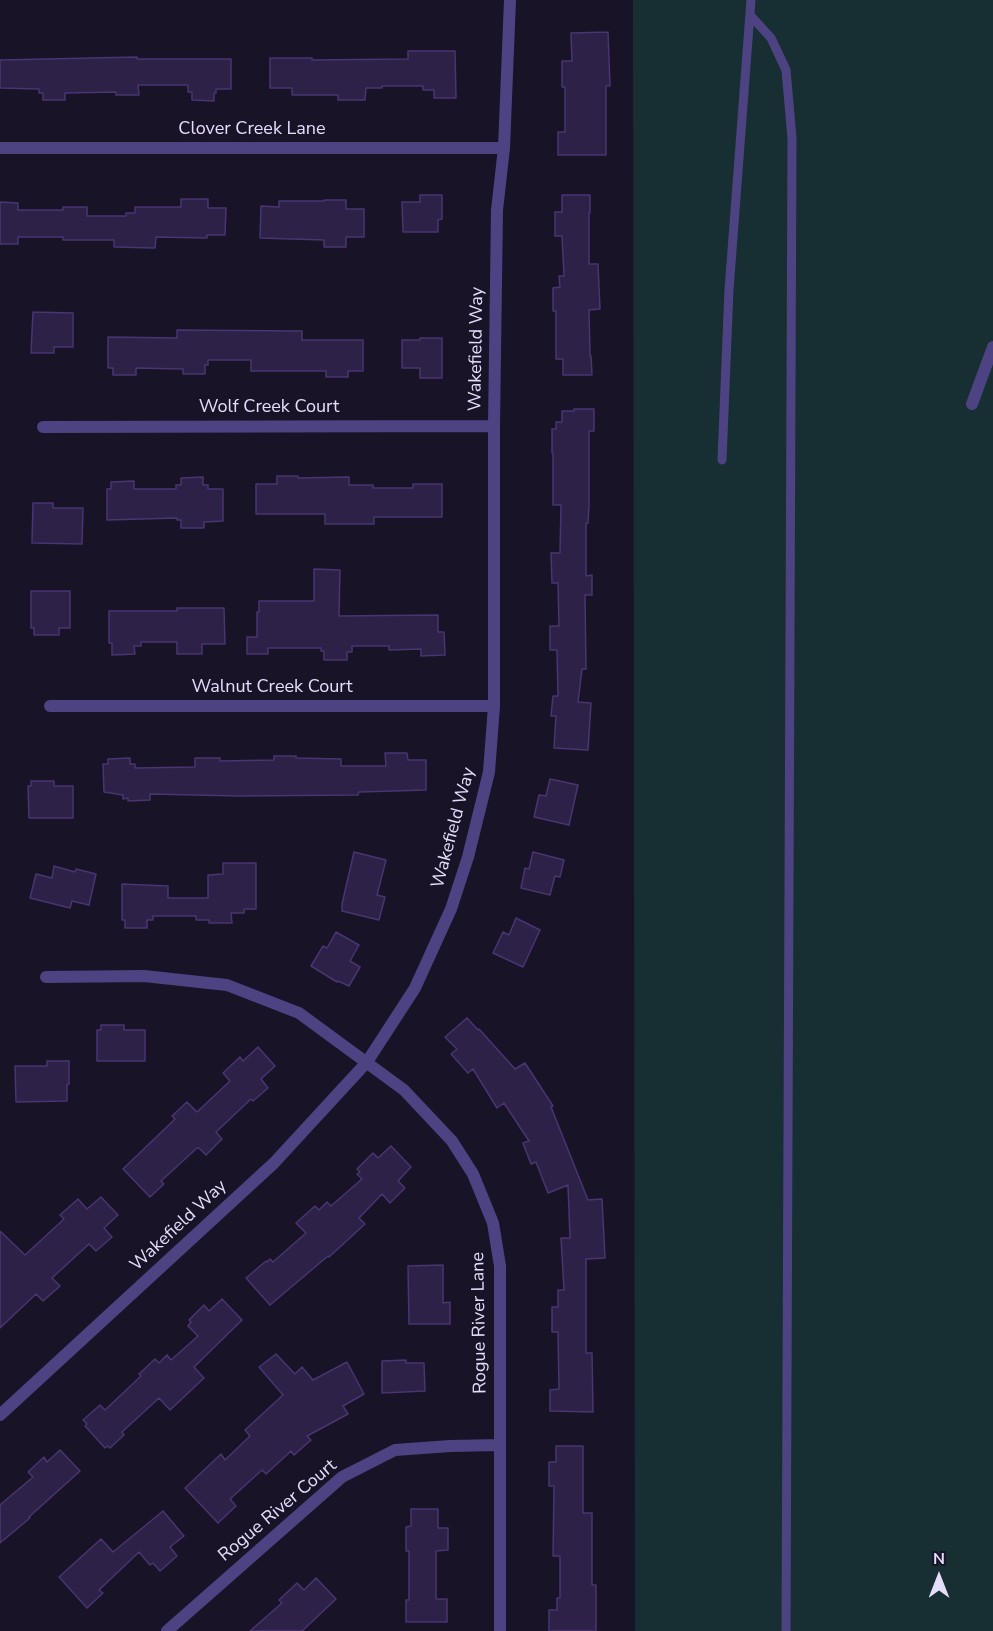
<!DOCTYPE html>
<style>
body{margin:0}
#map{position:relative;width:993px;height:1631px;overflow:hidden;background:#191328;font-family:"Nunito Sans",sans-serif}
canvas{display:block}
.north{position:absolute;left:909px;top:1547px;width:60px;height:60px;-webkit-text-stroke:4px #191328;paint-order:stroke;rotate:0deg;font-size:16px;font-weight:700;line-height:24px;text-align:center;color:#e5ddfc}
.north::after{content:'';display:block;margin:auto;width:21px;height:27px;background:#e5ddfc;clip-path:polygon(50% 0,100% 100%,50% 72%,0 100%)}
</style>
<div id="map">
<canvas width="993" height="1631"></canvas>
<div class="north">N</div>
</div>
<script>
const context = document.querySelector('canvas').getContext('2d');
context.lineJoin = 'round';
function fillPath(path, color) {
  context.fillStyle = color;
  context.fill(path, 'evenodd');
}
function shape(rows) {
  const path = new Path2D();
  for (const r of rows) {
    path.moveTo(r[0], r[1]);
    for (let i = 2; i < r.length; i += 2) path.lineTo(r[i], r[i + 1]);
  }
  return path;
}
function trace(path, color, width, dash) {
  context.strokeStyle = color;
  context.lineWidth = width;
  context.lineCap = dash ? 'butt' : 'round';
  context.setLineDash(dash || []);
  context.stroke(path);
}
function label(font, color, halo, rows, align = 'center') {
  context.font = font + ' "Nunito Sans",sans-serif';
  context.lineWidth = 4.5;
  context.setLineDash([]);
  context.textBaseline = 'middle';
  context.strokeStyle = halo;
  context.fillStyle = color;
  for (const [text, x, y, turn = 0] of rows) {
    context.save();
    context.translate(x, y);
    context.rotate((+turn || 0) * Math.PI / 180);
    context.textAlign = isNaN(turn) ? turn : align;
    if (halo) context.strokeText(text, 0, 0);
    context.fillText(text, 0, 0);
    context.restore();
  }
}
fillPath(shape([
 [633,0,993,0,993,1631,635,1631]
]), '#172f32');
const building = shape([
 [608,32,610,86,606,86,606,155,558,155,558,132,565,132,565,87,562,87,562,61,572,61,571,33,608,32],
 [408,51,455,51,456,98,434,98,434,90,423,90,423,86,382,86,382,88,366,88,365,100,338,100,338,95,292,95,292,88,270,88,270,58,312,58,312,60,408,59,408,51],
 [137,57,137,59,231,59,231,89,216,89,216,93,214,93,214,101,192,100,192,92,188,92,188,85,138,85,139,95,116,95,116,92,65,93,65,100,43,100,43,93,39,93,39,89,0,88,0,60,137,57],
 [420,195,442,195,442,219,438,220,438,232,403,232,402,202,420,202,420,195],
 [562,195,590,195,590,213,589,213,589,264,598,264,600,309,589,310,590,356,591,356,592,375,563,375,563,359,556,359,556,311,553,311,553,288,560,287,559,276,564,276,562,236,555,236,555,212,562,212,562,195],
 [181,199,208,199,208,208,226,208,225,235,207,235,207,238,156,237,155,248,114,247,114,240,63,240,63,237,18,237,18,244,0,244,0,202,18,203,18,210,63,210,63,207,87,207,87,216,126,216,126,213,135,213,135,207,181,207,181,199],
 [324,200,346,200,346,209,364,209,364,237,346,237,346,247,324,247,324,240,260,238,261,206,279,207,279,201,324,201,324,200],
 [33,312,73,313,73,347,54,347,54,353,31,353,33,312],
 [177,330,302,331,302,340,363,340,363,371,348,371,348,377,326,377,326,371,251,371,251,360,208,360,208,365,205,365,205,374,183,374,183,369,136,368,136,375,113,375,113,368,108,368,108,337,177,338,177,330],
 [420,338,442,338,442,378,420,378,420,368,402,368,402,340,420,340,420,338],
 [574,409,594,409,594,431,589,431,589,505,588,523,586,523,586,576,592,575,592,595,585,595,586,669,582,669,578,702,591,703,588,750,554,748,556,716,551,716,553,696,558,696,557,650,550,650,550,626,559,626,558,583,552,583,551,553,560,553,561,505,553,505,553,453,552,453,552,429,556,429,556,422,562,422,562,411,574,411,574,409],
 [277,476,298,476,298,478,349,477,349,485,373,485,373,488,413,488,413,484,442,484,442,517,374,517,374,524,325,524,325,514,256,514,256,484,277,484,277,476],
 [203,477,203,485,208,485,208,489,223,489,223,521,204,522,204,528,181,528,181,520,177,520,177,518,107,520,107,489,111,489,111,482,134,481,134,489,176,489,176,485,181,485,181,478,203,477],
 [33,503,53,503,53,508,83,508,82,544,32,543,33,503],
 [314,569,340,570,339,616,438,615,438,632,444,632,445,655,421,656,421,649,389,650,389,646,352,646,352,652,347,652,347,660,324,660,324,651,321,651,321,648,268,648,268,654,247,654,247,637,257,637,257,612,259,612,259,601,314,601,314,569],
 [31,591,70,591,70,628,59,628,59,635,34,635,34,628,31,628,31,591],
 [177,608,224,608,225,644,202,644,202,654,177,654,177,642,141,642,141,646,134,646,135,654,112,655,112,643,109,643,109,611,177,611,177,608],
 [385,753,407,753,408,760,426,760,426,790,359,792,358,795,240,796,150,794,150,800,128,801,128,798,123,799,123,795,104,792,103,764,108,764,108,759,130,758,130,764,135,764,135,768,195,767,195,758,220,758,220,761,274,760,274,756,296,756,296,758,341,759,341,766,386,766,385,753],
 [550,779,578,785,569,825,534,817,539,795,546,796,550,779],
 [31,781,54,781,54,786,73,786,73,818,29,818,28,786,31,786,31,781],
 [354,852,386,860,377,895,385,897,379,920,342,911,342,904,354,852],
 [533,852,564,860,560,877,555,876,550,895,521,888,525,868,529,869,533,852],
 [223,863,256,863,256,909,244,909,244,913,231,913,232,923,209,923,209,920,196,920,196,916,153,916,153,920,147,920,147,928,125,928,125,920,122,920,122,884,168,886,168,898,208,898,208,875,223,874,223,863],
 [54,866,75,872,76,869,96,874,89,905,72,901,70,908,30,898,36,874,52,878,54,866],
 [516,918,540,930,523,967,493,953,503,932,509,935,516,918],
 [336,932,359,945,350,961,360,967,349,986,338,981,337,982,311,966,323,946,327,948,336,932],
 [467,1018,478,1030,479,1029,515,1069,525,1063,553,1106,551,1107,588,1200,602,1199,605,1258,586,1259,586,1353,592,1353,593,1412,550,1411,550,1390,559,1389,558,1332,552,1332,552,1307,558,1307,558,1290,564,1290,561,1238,570,1238,568,1185,548,1193,536,1162,531,1164,523,1143,529,1141,504,1103,497,1108,473,1069,468,1073,451,1054,457,1049,445,1037,467,1018],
 [101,1025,124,1025,124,1030,145,1030,145,1061,97,1061,97,1030,101,1030,101,1025],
 [258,1047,275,1066,261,1079,268,1088,253,1101,251,1099,216,1132,222,1139,206,1155,199,1148,197,1148,161,1181,164,1184,150,1197,123,1169,175,1119,172,1116,187,1102,197,1112,230,1081,223,1073,240,1057,243,1061,258,1047],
 [47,1061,69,1061,69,1084,67,1085,67,1101,16,1102,15,1066,47,1066,47,1061],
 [391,1146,411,1167,398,1181,405,1188,390,1203,382,1194,359,1218,365,1224,329,1257,328,1256,270,1305,246,1278,266,1261,267,1262,270,1259,273,1262,306,1233,296,1223,315,1206,319,1210,327,1202,331,1206,362,1179,357,1174,360,1172,357,1169,373,1153,378,1158,391,1146],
 [101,1197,118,1215,104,1228,112,1237,96,1251,89,1244,52,1278,60,1286,43,1301,36,1294,0,1328,0,1231,25,1255,64,1219,60,1215,78,1199,87,1209,101,1197],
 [443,1265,443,1303,450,1302,450,1324,409,1324,408,1266,443,1265],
 [222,1299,242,1320,194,1367,204,1378,170,1410,159,1398,122,1432,124,1435,110,1448,108,1446,105,1448,85,1426,87,1424,83,1420,100,1405,105,1410,141,1376,139,1374,155,1359,159,1363,167,1355,171,1360,198,1336,188,1326,191,1322,189,1320,204,1305,209,1311,222,1299],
 [276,1354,295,1374,302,1367,313,1380,347,1362,364,1394,343,1406,348,1414,307,1436,311,1440,294,1455,291,1451,266,1474,262,1470,230,1499,236,1506,218,1523,185,1488,221,1454,225,1460,250,1436,245,1430,283,1395,259,1367,276,1354],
 [406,1360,406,1363,424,1363,425,1391,382,1393,382,1361,406,1360],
 [556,1446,583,1446,583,1513,592,1513,592,1585,596,1585,596,1631,549,1631,549,1610,557,1610,557,1598,560,1598,560,1556,553,1556,554,1486,549,1486,549,1462,556,1462,556,1446],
 [60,1450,80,1471,29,1517,30,1518,0,1543,0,1505,33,1477,28,1472,44,1457,47,1462,60,1450],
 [411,1509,438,1509,438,1528,448,1528,448,1550,436,1551,436,1599,447,1599,447,1622,406,1622,406,1600,409,1600,409,1551,406,1551,406,1527,411,1526,411,1509],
 [163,1511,184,1536,170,1547,177,1556,160,1571,153,1563,150,1565,139,1552,99,1590,103,1593,87,1608,59,1577,101,1539,113,1552,163,1511],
 [316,1578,336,1599,302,1631,250,1631,282,1603,279,1600,297,1583,304,1590,316,1578]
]);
fillPath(building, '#2d2147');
trace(building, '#483571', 1.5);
trace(shape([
 [750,15,771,38,786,70,792,138,786,1631],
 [722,460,729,290,751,0]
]), '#4d4382', 9);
trace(shape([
 [0,148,504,148],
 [972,404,993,347],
 [43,427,494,426],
 [50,706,494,706],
 [46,977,144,976,227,985,299,1013,404,1090,452,1141,473,1174,493,1223,500,1266,500,1631],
 [0,1415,274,1163,367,1062,415,988,451,909,468,857,489,772,494,706,494,426,497,210,504,148,510,0],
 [167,1631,342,1477,395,1450,450,1446,499,1445]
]), '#4d4382', 12);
label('18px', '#e5ddfc', '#191328', [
 ["Clover Creek Lane",252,130],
 ["Wakefield Way",477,349,-89],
 ["Wolf Creek Court",269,408],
 ["Walnut Creek Court",272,688],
 ["Wakefield Way",454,828,-75],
 ["Wakefield Way",179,1226,-43],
 ["Rogue River Lane",480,1323,-91],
 ["Rogue River Court",278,1511,-40]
]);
</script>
